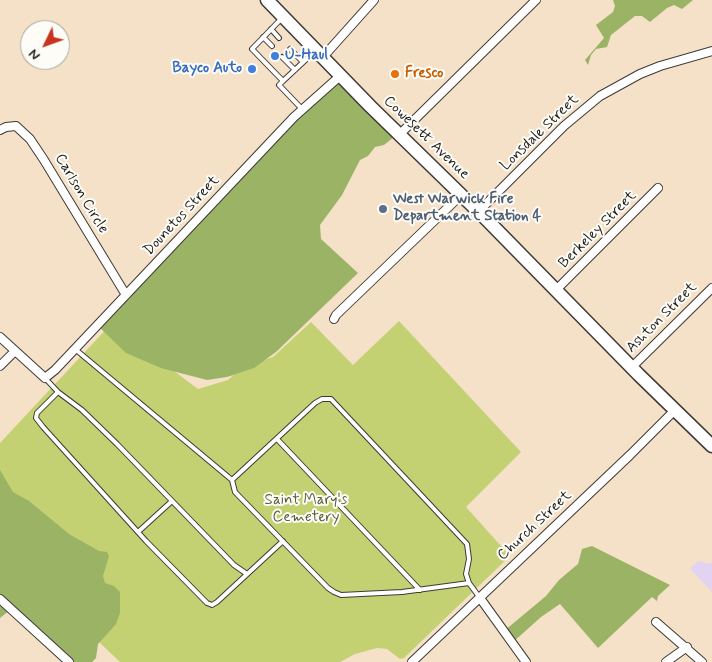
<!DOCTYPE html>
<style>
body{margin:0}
#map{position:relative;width:712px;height:662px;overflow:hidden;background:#f5e1c7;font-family:Mynerve,sans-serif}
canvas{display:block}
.north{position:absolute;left:20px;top:20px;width:50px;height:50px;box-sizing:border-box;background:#fdfcf7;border:1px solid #a3a29f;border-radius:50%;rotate:228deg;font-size:14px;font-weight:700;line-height:20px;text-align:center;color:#1c1c1c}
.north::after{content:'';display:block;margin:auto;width:18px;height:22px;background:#c8321e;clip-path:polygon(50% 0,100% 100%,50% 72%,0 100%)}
</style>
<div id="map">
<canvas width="712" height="662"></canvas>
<div class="north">N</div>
</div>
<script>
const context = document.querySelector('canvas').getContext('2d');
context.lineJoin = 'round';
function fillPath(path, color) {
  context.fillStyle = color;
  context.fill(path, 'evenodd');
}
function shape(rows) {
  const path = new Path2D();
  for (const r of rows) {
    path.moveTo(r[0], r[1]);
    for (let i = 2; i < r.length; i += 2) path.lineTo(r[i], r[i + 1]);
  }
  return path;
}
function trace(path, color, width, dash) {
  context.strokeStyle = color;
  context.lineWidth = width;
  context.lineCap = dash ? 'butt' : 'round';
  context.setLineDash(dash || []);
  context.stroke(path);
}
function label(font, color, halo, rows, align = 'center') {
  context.font = font + ' Mynerve,sans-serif';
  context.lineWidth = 4;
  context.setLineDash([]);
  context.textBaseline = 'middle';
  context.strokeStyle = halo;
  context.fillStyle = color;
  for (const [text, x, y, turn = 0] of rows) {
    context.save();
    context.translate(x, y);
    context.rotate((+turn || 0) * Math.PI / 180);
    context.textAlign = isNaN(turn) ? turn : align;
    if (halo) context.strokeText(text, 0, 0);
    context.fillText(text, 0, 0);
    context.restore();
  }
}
fillPath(shape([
 [699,561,710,564,712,561,712,592,691,570,691,567]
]), '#e3d3f2');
fillPath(shape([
 [399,321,521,452,466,507,510,556,404,658,400,659,387,649,377,648,355,654,340,662,120,662,75,619,0,516,0,443,111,324,198,389,228,380,241,368,273,357,311,322,353,365]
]), '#c3d173');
fillPath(shape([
 [613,0,693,0,682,9,674,5,667,8,650,22,642,16,635,16,611,35,607,47,596,49,591,55,588,65,585,60,604,38,596,25,613,12,615,6],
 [342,75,400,132,384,145,375,147,368,156,360,160,342,195,320,225,321,239,358,273,276,352,254,368,227,377,207,380,161,368,126,353,98,326,291,120],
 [0,470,13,492,29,501,69,534,99,551,107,552,109,556,103,576,105,583,114,586,120,592,120,613,116,624,98,644,96,658,92,662,69,662,10,610,0,618],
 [592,546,670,585,658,596,657,601,652,597,598,648,560,604,541,617,512,643,504,631,546,596,559,580,578,564,582,549]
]), '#9ab365');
const lane = shape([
 [282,18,252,49,283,81,314,52],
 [271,29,279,38],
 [263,37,272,46],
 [290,49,303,62],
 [282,57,295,70],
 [283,81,279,85,302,109],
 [75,349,232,480,235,492,328,588,334,592,341,595,402,592,469,583],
 [45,378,58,392],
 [277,439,420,590],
 [232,480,315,403,322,399,331,399,467,544,469,559,466,574,469,583,480,598],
 [138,532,172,501],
 [247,574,234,565,117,444,82,410,58,392,37,413,36,418,43,427,146,541,207,603,212,605,217,602,283,541]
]);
const street = shape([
 [323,57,374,0],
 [0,130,6,127,16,126,30,139,44,160,126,295],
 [399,135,536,0],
 [478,212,564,126,600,96,640,74,660,66,712,51],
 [556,290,658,188],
 [334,319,336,315,461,195],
 [0,337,45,378,55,370,294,117,340,76],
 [0,366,14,352],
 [632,367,712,288],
 [480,598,526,662],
 [0,599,69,662],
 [656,622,702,662],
 [412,662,630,455,675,410],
 [666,662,687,647]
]);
const primary = shape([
 [267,0,370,106,489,222,639,375,712,446]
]);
trace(lane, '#3d3a36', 6);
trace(street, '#3d3a36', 10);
trace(primary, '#3d3a36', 15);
trace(lane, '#fff', 4);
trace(street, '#fff', 8);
trace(primary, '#fff', 12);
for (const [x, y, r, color] of [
 [275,56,5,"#3f7fe0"],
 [252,69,5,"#3f7fe0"],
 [395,74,5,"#e8710a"],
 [383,209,5,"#5c6f8a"]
]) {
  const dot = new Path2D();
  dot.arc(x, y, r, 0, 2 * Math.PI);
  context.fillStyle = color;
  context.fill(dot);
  trace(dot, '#fdfcf7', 2);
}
label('bold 15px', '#366cbe', '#fdfcf7', [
 ["U-Haul",285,56],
 ["Bayco Auto",242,69,"right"]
], 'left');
label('bold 15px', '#c56008', '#fdfcf7', [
 ["Fresco",405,74]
], 'left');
label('15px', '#1c1c1c', '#fdfcf7', [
 ["Lonsdale Street",540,133,-44],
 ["Cowesett Avenue",426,138,44],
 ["Carlson Circle",81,194,59],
 ["Dounetos Street",182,216,-47],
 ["Berkeley Street",598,230,-45],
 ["Ashton Street",662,318,-45],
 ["Church Street",535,526,-43]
]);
label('bold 15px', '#4e5e75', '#fdfcf7', [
 ["West Warwick Fire",393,200],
 ["Department Station 4",393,217]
], 'left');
label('15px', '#565b3a', '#fdfcf7', [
 ["Saint Mary's",306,501],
 ["Cemetery",306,518]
]);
</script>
